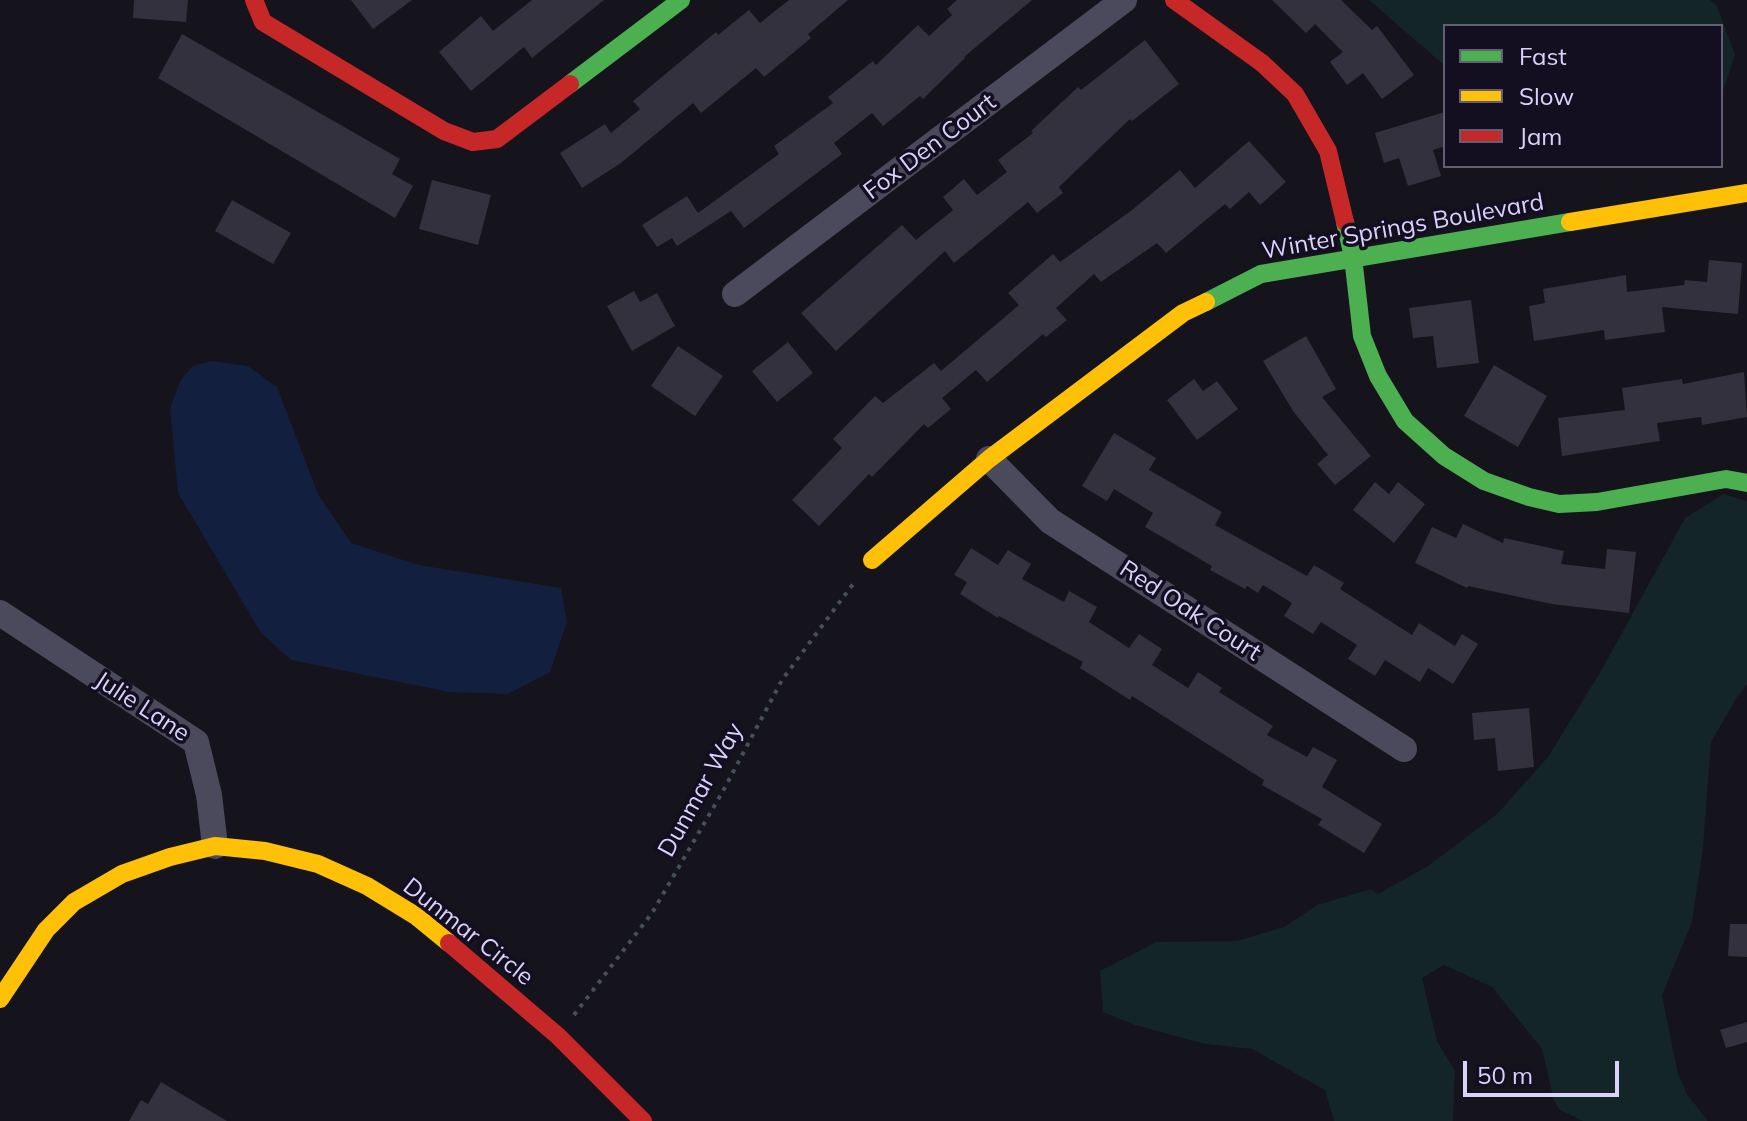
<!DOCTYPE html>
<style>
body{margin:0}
#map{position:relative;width:1747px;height:1121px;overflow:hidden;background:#15131c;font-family:Mulish,sans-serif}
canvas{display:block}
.legend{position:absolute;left:1443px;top:24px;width:280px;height:144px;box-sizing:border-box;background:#130f20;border:2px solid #635d78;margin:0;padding:10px 14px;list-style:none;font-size:24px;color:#dad2fb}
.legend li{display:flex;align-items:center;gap:16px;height:40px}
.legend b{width:40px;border:2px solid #635d78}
.scale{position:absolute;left:1463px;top:1061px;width:156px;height:36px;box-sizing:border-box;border:4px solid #dad2fb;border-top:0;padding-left:10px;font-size:24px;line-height:28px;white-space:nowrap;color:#dad2fb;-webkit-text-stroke:6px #130f20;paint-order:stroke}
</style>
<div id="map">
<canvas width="1747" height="1121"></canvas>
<ul class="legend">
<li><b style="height:10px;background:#4caf50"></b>Fast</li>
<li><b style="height:10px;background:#ffc107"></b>Slow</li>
<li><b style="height:10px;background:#c62828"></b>Jam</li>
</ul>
<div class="scale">50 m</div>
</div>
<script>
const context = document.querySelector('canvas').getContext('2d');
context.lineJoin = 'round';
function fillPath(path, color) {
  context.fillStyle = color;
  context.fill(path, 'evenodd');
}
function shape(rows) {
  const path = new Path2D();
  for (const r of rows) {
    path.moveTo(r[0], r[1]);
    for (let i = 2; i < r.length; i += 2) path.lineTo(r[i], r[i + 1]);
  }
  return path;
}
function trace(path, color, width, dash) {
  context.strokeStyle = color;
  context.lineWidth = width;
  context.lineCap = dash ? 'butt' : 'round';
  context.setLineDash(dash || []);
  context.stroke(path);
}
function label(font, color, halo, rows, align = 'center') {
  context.font = font + ' Mulish,sans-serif';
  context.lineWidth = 7;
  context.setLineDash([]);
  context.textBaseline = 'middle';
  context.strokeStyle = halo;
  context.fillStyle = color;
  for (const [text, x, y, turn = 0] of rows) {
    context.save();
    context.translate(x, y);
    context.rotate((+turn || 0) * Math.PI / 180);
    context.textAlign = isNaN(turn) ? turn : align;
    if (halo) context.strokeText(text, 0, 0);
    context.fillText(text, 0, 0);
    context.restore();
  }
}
fillPath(shape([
 [1369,0,1710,0,1717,6,1735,55,1721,97,1721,26,1445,26,1445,66],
 [1723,494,1747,501,1747,685,1737,697,1711,742,1703,848,1692,922,1662,995,1678,1074,1687,1094,1708,1121,1583,1121,1560,1110,1554,1101,1542,1049,1492,987,1444,965,1422,978,1437,1041,1455,1071,1453,1121,1334,1121,1325,1090,1252,1049,1205,1044,1135,1025,1103,1012,1100,971,1156,942,1237,941,1284,927,1317,905,1371,889,1378,894,1428,866,1497,814,1548,757,1601,671,1685,518]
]), '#132527');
fillPath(shape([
 [211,361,248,366,277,387,318,494,351,543,419,565,561,588,567,622,550,672,508,694,449,692,291,660,261,633,178,493,170,408,181,379,193,366]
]), '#121f3e');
fillPath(shape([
 [134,0,188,0,186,22,133,18],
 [351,0,412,0,373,29],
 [532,0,604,0,532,58,524,47,471,91,439,52,481,16,493,31],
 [789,0,848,0,808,34,811,38,764,77,756,68,701,113,693,103,621,163,582,188,560,153,605,124,611,133,640,109,633,101,716,32,718,35,749,10,760,23],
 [957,0,1032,0,964,57,965,58,923,99,920,96,883,126,872,113,834,143,842,154,744,228,731,211,677,246,672,238,657,247,642,225,687,196,698,213,779,154,774,146,833,103,828,97,873,61,876,65,918,25,929,36,952,15,947,9],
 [1272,0,1341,0,1372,30,1377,26,1414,75,1382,99,1363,73,1347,85,1330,62,1343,52,1315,24,1306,33],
 [182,34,400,159,392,174,413,186,395,218,158,78],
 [1145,40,1179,84,1132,121,1130,119,1059,187,1063,193,1037,213,1028,202,954,263,945,251,836,351,801,313,902,225,916,240,953,210,943,197,964,179,977,195,1007,172,998,160,1033,133,1031,131,1078,87,1081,90],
 [1445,112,1445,146,1433,150,1441,176,1408,186,1399,158,1384,163,1375,133],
 [1249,141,1286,182,1260,205,1249,192,1230,209,1225,204,1166,253,1157,243,1101,282,1094,274,1056,308,1067,320,1046,337,1043,334,987,382,976,370,942,398,951,409,928,428,924,424,872,477,869,474,819,526,792,500,842,448,833,439,875,396,883,403,934,363,941,371,1019,305,1008,293,1053,254,1060,262,1132,210,1180,170,1195,188],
 [432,180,491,195,478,245,419,229],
 [232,200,291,233,273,264,215,231],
 [1709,260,1742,263,1738,314,1662,307,1665,332,1605,340,1604,330,1534,341,1529,306,1545,303,1543,289,1626,275,1627,292,1684,285,1685,280,1707,282],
 [634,291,640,302,657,293,675,326,632,351,607,306],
 [1471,300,1479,363,1437,368,1433,336,1413,338,1409,308],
 [1306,336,1336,389,1322,397,1371,456,1335,485,1317,464,1328,455,1293,411,1263,361],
 [788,342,813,373,777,402,752,371],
 [678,346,723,376,695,416,651,386],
 [1494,365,1547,396,1518,447,1464,416],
 [1744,372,1747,417,1702,425,1701,417,1657,423,1660,441,1562,456,1558,418,1625,410,1622,388,1682,379,1683,384],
 [1194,379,1203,391,1217,381,1238,409,1197,440,1167,400],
 [1114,433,1156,458,1149,470,1222,512,1215,525,1307,576,1314,565,1344,583,1340,589,1412,635,1419,623,1455,646,1462,634,1478,644,1453,684,1428,668,1420,682,1385,660,1375,676,1348,659,1357,645,1321,622,1313,634,1284,616,1292,603,1263,585,1258,593,1247,586,1245,589,1210,570,1212,566,1145,527,1153,513,1114,489,1107,501,1082,486],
 [1375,482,1389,494,1398,482,1425,504,1394,543,1353,510],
 [1463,524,1503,543,1504,538,1564,551,1561,564,1605,569,1607,549,1636,552,1629,613,1552,604,1468,586,1467,588,1415,563,1432,527,1456,538],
 [971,548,998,565,1008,550,1031,564,1022,579,1064,602,1069,591,1097,607,1089,622,1129,648,1139,634,1162,649,1152,665,1188,688,1198,672,1222,688,1219,692,1273,726,1267,735,1307,757,1313,747,1337,760,1322,787,1382,824,1364,853,1318,825,1322,819,1262,785,1264,780,1132,696,1130,700,1080,668,1083,662,999,616,998,618,960,594,967,582,954,575],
 [1529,708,1534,767,1498,771,1495,738,1474,740,1472,713],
 [1730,924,1747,924,1747,957,1728,956],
 [1747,1022,1747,1042,1726,1048,1720,1030],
 [161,1082,227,1121,129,1121,141,1100,148,1104]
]), '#34313e');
trace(shape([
 [574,1015,652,913,723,791,782,680,856,580]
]), '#464f5c', 4, [4, 6]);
trace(shape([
 [735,294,1124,0],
 [989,459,1050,521,1404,749],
 [0,613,196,742,209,795,215,846]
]), '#4b495c', 26);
trace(shape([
 [570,84,681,0],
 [1345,222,1353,257,1362,336,1378,376,1405,421,1444,456,1484,481,1529,497,1559,504,1597,502,1726,479,1747,483],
 [1206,302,1261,274,1570,222]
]), '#4caf50', 18);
trace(shape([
 [1570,222,1747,193],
 [872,560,989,459,1183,313,1206,302],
 [0,999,46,930,74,902,122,874,170,857,215,846,265,851,318,864,367,886,416,916,449,943]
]), '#ffc107', 18);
trace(shape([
 [254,0,263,22,444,131,473,142,497,139,570,84],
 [1174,0,1262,63,1295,94,1328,151,1345,222],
 [449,943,558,1036,643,1121]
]), '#c62828', 18);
label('24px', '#dad2fb', '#130f20', [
 ["Fox Den Court",930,147,-37],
 ["Winter Springs Boulevard",1403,227,-10],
 ["Red Oak Court",1190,611,33],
 ["Julie Lane",142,707,33],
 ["Dunmar Way",701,790,-61],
 ["Dunmar Circle",468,932,38]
]);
</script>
